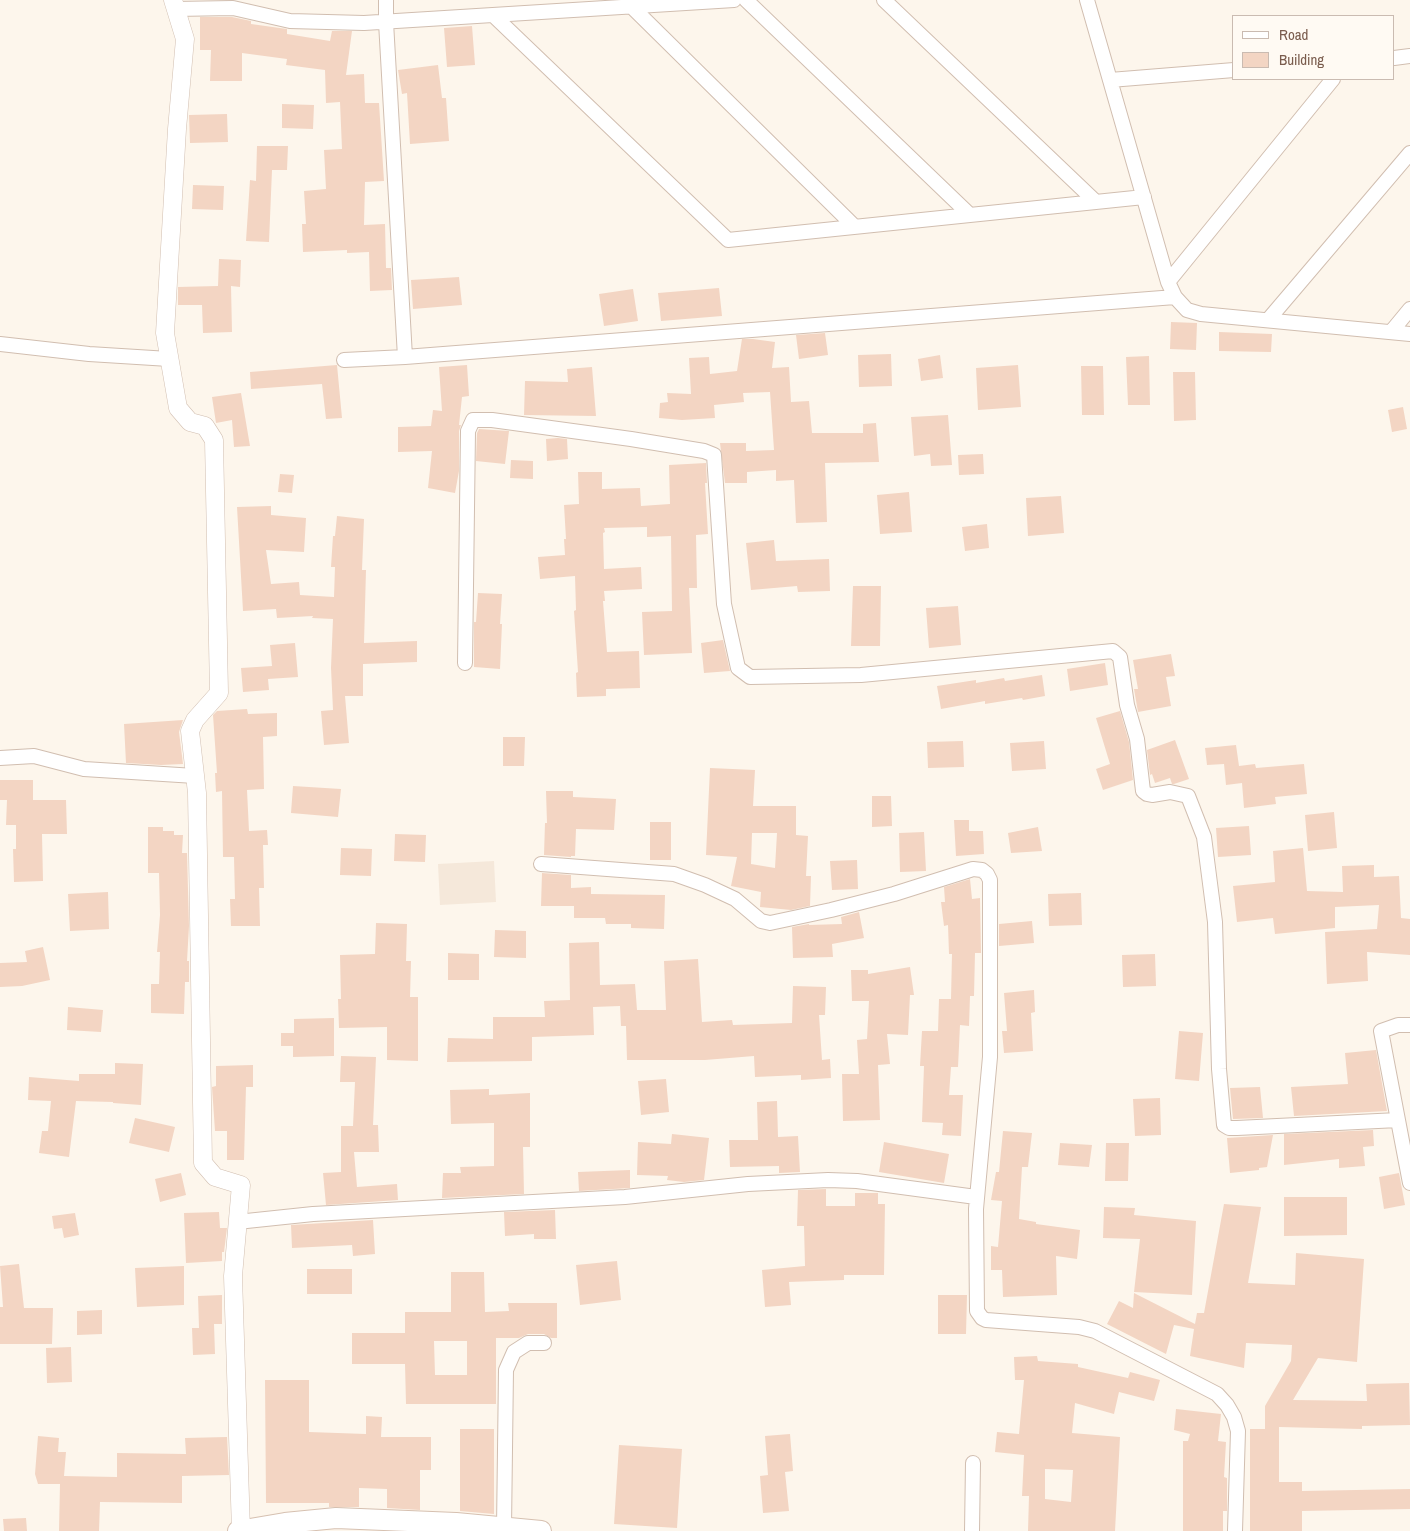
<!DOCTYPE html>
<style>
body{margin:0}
#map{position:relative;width:1410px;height:1531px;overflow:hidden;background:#fdf6ec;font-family:"Archivo Narrow",sans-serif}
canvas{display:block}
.legend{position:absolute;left:1232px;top:15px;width:162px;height:65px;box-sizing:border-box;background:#fffaf3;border:1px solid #cabbb1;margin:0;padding:6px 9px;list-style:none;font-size:15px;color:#7a5c4d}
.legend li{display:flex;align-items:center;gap:10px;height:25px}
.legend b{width:25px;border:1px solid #cabbb1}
</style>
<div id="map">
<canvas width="1410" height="1531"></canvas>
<ul class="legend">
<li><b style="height:6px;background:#fff"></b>Road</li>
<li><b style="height:14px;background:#f3d5c3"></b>Building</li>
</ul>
</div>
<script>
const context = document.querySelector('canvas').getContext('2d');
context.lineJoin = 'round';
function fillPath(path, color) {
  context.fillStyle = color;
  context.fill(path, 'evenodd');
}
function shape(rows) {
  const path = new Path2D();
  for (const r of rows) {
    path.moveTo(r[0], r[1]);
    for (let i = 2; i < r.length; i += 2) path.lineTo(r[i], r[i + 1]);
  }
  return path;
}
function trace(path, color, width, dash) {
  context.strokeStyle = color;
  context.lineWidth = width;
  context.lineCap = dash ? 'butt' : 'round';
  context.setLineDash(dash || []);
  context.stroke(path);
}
fillPath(shape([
 [494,861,496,902,440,905,438,864]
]), '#f5e8da');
fillPath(shape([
 [200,17,232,17,251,21,251,24,287,29,287,34,330,41,332,31,352,31,346,75,364,74,365,103,379,103,384,181,365,182,364,225,385,224,386,268,391,268,392,290,370,291,369,252,347,253,347,250,303,252,302,224,306,224,304,191,326,189,324,150,342,149,340,102,326,103,325,70,286,65,287,59,242,53,242,81,210,81,211,50,200,50],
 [472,26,475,65,447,67,444,28],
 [438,65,442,98,446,98,449,141,410,144,407,93,402,94,398,70],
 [282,104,314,105,313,129,282,128],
 [227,114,228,142,190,143,189,115],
 [257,146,288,146,287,170,272,170,269,242,246,241,250,180,256,181],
 [193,185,224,186,223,210,192,209],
 [219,259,241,260,240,287,231,286,232,332,203,333,202,305,178,305,178,287,218,286],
 [459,277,462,305,413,309,411,280],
 [719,288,722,316,661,321,658,293],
 [633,289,638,321,604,326,599,294],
 [1171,322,1197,323,1196,350,1170,349],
 [1219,332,1272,334,1271,352,1219,351],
 [825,333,828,355,799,359,796,335],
 [742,339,753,339,775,342,772,368,789,367,791,402,809,401,812,433,863,433,863,424,876,423,879,462,825,463,827,522,796,523,794,480,776,481,776,470,747,472,747,483,725,483,720,443,746,443,746,451,774,450,770,392,743,393,744,402,714,405,715,418,682,420,659,418,660,403,668,402,667,393,691,394,689,358,709,357,710,374,737,371],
 [891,354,892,386,859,387,858,355],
 [940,355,943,378,921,381,918,359],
 [1149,356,1150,405,1128,405,1126,357],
 [337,365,342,418,326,419,322,384,251,389,250,372],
 [467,365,469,396,462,397,459,425,461,425,459,431,459,471,455,493,428,488,432,451,398,452,398,427,431,426,433,410,442,411,439,367],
 [1018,365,1021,407,978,410,976,368],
 [1081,366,1103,366,1104,415,1082,415],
 [592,367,596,416,524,415,525,381,568,382,567,369],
 [1173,372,1195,372,1196,420,1174,421],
 [241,393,250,446,234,447,232,420,216,423,212,397],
 [1403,407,1407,429,1392,432,1388,410],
 [948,415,952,465,931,466,930,454,914,456,911,417],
 [479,429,509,431,505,464,476,461,477,433],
 [558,438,567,439,568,459,547,461,546,439],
 [983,454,984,474,959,475,958,455],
 [511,460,533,461,533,479,510,478],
 [706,463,707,483,705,483,708,534,696,535,697,588,689,588,692,653,644,655,642,612,672,611,671,536,647,537,647,527,604,528,605,532,603,533,604,569,641,567,642,589,604,591,605,601,603,601,607,652,639,651,640,688,606,689,606,696,577,697,576,673,578,672,574,611,576,610,575,576,540,579,538,557,565,555,564,539,566,539,564,505,579,504,578,472,602,472,602,489,640,488,641,506,670,504,669,465],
 [280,474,294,475,292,493,278,492],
 [909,492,912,532,880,534,877,495],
 [1061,496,1064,533,1028,536,1026,498],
 [271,506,271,515,306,518,304,552,266,550,271,584,299,582,300,595,334,597,335,567,331,567,333,536,335,536,337,516,364,519,362,570,366,570,364,643,417,641,417,662,363,664,363,696,345,696,349,743,324,745,321,711,333,710,331,668,333,619,312,618,313,616,277,618,276,609,243,611,237,507],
 [987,524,989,548,965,551,962,527],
 [774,540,776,561,829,559,830,591,798,592,797,586,751,590,746,543],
 [853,586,881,586,880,646,851,646],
 [478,593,502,594,500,624,502,624,500,669,474,667,474,622,476,622],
 [958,606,961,645,929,648,926,608],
 [723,640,730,671,704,673,701,643],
 [295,643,298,677,268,679,269,690,243,692,241,668,272,666,270,645],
 [1171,654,1175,676,1166,677,1171,706,1138,712,1134,689,1138,689,1133,660],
 [1105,663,1108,685,1070,691,1067,669],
 [1042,675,1045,696,1023,700,1022,698,985,704,985,701,941,709,937,686,976,680,976,683,1004,678,1005,681],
 [247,709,248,714,277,713,277,736,263,737,264,789,247,790,249,831,267,830,268,845,263,845,264,888,259,888,260,926,231,926,230,899,235,899,234,857,223,857,222,791,216,792,215,773,217,773,213,715,217,711],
 [1120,711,1129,742,1133,780,1103,790,1096,769,1110,764,1096,718],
 [183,720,179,732,183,764,161,765,126,763,124,724],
 [503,737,525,737,524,766,503,766],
 [1175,740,1189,779,1174,784,1172,784,1170,778,1155,783,1152,774,1150,775,1147,750],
 [963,741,964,767,928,768,927,742],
 [1044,741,1046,769,1012,771,1010,743],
 [1236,745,1239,766,1255,764,1256,768,1304,764,1307,794,1275,797,1276,804,1244,808,1242,783,1226,785,1224,764,1207,765,1205,748],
 [710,768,755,770,753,806,796,806,796,835,808,836,806,876,811,876,810,906,791,910,760,907,761,892,731,886,737,857,706,855],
 [752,833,777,833,775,868,751,864],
 [0,780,33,780,33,800,66,800,67,834,42,834,43,881,14,882,13,849,16,849,16,825,6,825,7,800,0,800],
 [293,786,341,789,338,817,291,813],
 [546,791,573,791,573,797,616,799,614,830,576,829,575,856,571,856,571,857,544,855,545,823,547,823],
 [872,796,891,796,892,826,872,827],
 [1334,812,1337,848,1308,851,1305,815],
 [954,820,969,820,969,831,983,831,984,854,956,856],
 [650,822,671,822,671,860,650,860],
 [1249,826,1251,855,1218,857,1216,828],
 [148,827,163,827,163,831,174,831,174,835,183,835,182,853,187,853,189,926,187,961,189,961,189,982,185,982,184,1014,151,1013,151,984,159,984,160,952,157,952,160,915,159,873,148,873],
 [1038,827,1042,851,1011,853,1008,833],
 [924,832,926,871,900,872,899,833],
 [395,834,426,835,425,862,394,861],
 [341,848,372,849,371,876,340,875],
 [1303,848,1307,891,1343,892,1342,866,1374,865,1374,877,1399,876,1401,918,1410,919,1410,955,1367,952,1368,981,1327,984,1325,932,1377,929,1379,905,1335,907,1335,928,1275,934,1273,918,1237,922,1233,886,1275,882,1273,851],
 [857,860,858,889,832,890,830,861],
 [542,873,571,875,571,888,591,887,591,894,665,895,664,929,631,928,631,924,606,924,605,918,574,918,574,906,541,906],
 [970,879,972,899,980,898,981,953,975,953,974,996,970,996,969,1026,960,1025,958,1067,951,1067,949,1095,963,1095,961,1136,942,1135,943,1123,922,1122,924,1066,920,1066,922,1031,938,1031,939,999,951,999,952,954,949,954,948,925,944,926,941,902,945,902,944,887],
 [108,892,109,929,70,931,68,894],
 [1081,893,1082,925,1049,926,1048,894],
 [859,912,864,938,832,944,833,957,793,958,792,927,809,924,809,925,842,924,841,917],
 [1032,921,1034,943,999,946,999,924],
 [376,923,407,924,406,961,411,961,410,997,418,997,418,1061,387,1060,387,1027,339,1028,338,999,341,999,340,955,375,954],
 [495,930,526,931,526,958,494,957],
 [599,942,600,985,635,984,637,1010,666,1010,664,961,698,959,702,1022,732,1020,733,1025,792,1023,793,986,826,987,825,1015,819,1015,822,1060,830,1059,831,1078,801,1080,801,1075,755,1077,754,1056,705,1060,627,1060,626,1026,621,1026,620,1006,593,1007,594,1035,532,1037,532,1061,447,1062,448,1038,493,1039,493,1017,545,1017,544,1001,570,1000,569,943],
 [43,947,50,980,22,986,0,987,0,963,27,962,25,951],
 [448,953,479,954,479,980,448,980],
 [1155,954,1156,986,1123,987,1122,955],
 [910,967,914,995,910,995,908,1035,887,1034,890,1064,878,1065,880,1120,843,1121,842,1074,859,1074,857,1040,867,1039,869,1001,852,1001,851,970,868,970,868,974],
 [1034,990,1035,1012,1031,1013,1033,1051,1004,1053,1002,1031,1007,1031,1004,993],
 [68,1007,103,1010,101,1032,67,1030],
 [334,1018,334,1056,293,1057,293,1046,281,1046,281,1033,294,1033,294,1019],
 [1179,1031,1203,1033,1199,1081,1175,1079],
 [1376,1050,1387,1111,1294,1116,1291,1087,1348,1084,1345,1053],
 [341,1056,376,1057,373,1125,378,1125,379,1152,354,1152,357,1187,397,1184,398,1200,326,1205,323,1173,341,1172,341,1126,353,1126,355,1082,340,1082],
 [115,1063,143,1064,141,1105,113,1103,113,1102,76,1101,69,1157,39,1153,42,1131,48,1131,51,1101,28,1100,29,1077,79,1081,79,1074,115,1074],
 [253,1065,253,1087,246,1087,244,1160,227,1160,227,1131,215,1131,212,1087,216,1086,216,1066],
 [666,1079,669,1112,641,1115,638,1081],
 [1260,1087,1263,1118,1233,1119,1230,1088],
 [489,1089,489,1095,530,1093,530,1147,523,1147,524,1194,442,1198,443,1173,461,1173,460,1167,494,1166,494,1123,451,1124,450,1090],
 [1160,1098,1161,1135,1135,1136,1133,1099],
 [777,1101,778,1137,798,1136,800,1172,779,1173,779,1166,730,1167,729,1140,758,1140,757,1102],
 [135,1118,175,1127,169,1152,129,1143],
 [1373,1130,1374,1146,1363,1147,1365,1166,1339,1168,1339,1159,1284,1165,1284,1134],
 [1003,1131,1032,1133,1028,1167,1022,1167,1019,1219,1036,1222,1036,1224,1080,1230,1077,1259,1056,1256,1057,1295,1003,1297,1002,1270,991,1270,991,1246,998,1247,1002,1201,991,1200,996,1172,999,1172],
 [672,1134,709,1138,704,1180,684,1182,667,1180,668,1176,637,1175,638,1142,671,1144],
 [1273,1135,1267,1167,1259,1168,1259,1170,1230,1173,1227,1138],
 [884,1142,949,1154,944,1183,879,1172],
 [1060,1143,1092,1145,1089,1167,1058,1165],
 [1106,1143,1129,1143,1128,1181,1105,1181],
 [630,1170,630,1188,579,1191,578,1172],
 [181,1173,186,1195,160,1202,155,1179],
 [1399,1173,1405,1205,1384,1209,1379,1177],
 [826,1189,826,1206,855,1206,855,1193,878,1193,878,1204,885,1204,884,1275,844,1275,844,1280,789,1282,791,1305,765,1307,762,1270,805,1266,804,1226,797,1226,798,1190],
 [1284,1197,1347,1197,1347,1235,1284,1236],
 [1224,1204,1261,1207,1248,1283,1295,1285,1296,1253,1364,1259,1357,1362,1318,1358,1293,1400,1367,1401,1366,1384,1409,1383,1410,1425,1362,1426,1362,1429,1279,1427,1279,1482,1302,1482,1302,1491,1410,1489,1410,1509,1302,1511,1302,1531,1250,1531,1250,1429,1265,1429,1265,1406,1291,1361,1292,1345,1246,1343,1244,1368,1190,1356,1194,1329,1174,1325,1166,1354,1107,1324,1119,1301,1133,1308,1134,1293,1195,1324,1197,1313,1204,1313],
 [1104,1207,1135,1208,1134,1215,1196,1221,1192,1295,1134,1292,1140,1239,1103,1238],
 [555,1210,556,1239,534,1239,534,1234,505,1236,504,1212],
 [219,1212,220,1228,227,1228,224,1252,222,1252,222,1261,186,1263,184,1213],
 [75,1213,79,1235,64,1238,62,1228,54,1229,52,1216],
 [373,1220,375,1254,353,1256,352,1245,292,1248,291,1225],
 [617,1261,621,1300,580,1305,576,1265],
 [19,1264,24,1308,53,1308,52,1344,0,1344,0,1307,3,1307,0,1266],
 [184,1266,184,1305,137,1307,135,1268],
 [307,1269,352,1269,352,1294,307,1294],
 [451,1272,484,1272,485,1312,509,1311,508,1303,557,1303,557,1338,551,1338,544,1334,528,1334,519,1338,496,1338,496,1404,406,1404,405,1364,352,1364,352,1333,405,1333,405,1312,451,1312],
 [434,1341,467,1341,467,1375,435,1375],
 [222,1295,222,1324,214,1324,215,1354,193,1355,192,1328,199,1328,198,1296],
 [938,1295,967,1295,966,1334,938,1334],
 [102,1310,102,1334,77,1335,77,1311],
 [71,1347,72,1382,47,1383,46,1348],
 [1037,1356,1038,1361,1078,1364,1078,1367,1128,1378,1130,1372,1160,1380,1154,1401,1119,1392,1114,1414,1075,1403,1072,1433,1120,1437,1115,1531,1028,1531,1029,1496,1022,1496,1024,1455,995,1452,997,1432,1019,1434,1024,1380,1015,1380,1014,1357],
 [1045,1469,1073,1470,1071,1502,1045,1499],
 [265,1380,309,1380,309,1432,366,1434,366,1416,382,1417,381,1437,431,1437,431,1470,420,1470,420,1510,387,1508,387,1489,359,1488,359,1507,329,1507,329,1503,266,1503],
 [1176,1409,1221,1414,1218,1441,1226,1442,1224,1477,1227,1478,1227,1511,1223,1511,1223,1531,1183,1531,1183,1441,1188,1441,1190,1434,1174,1430],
 [460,1429,494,1429,494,1514,460,1511],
 [790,1434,793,1471,785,1472,789,1511,763,1513,760,1476,768,1475,765,1436],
 [38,1436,59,1438,58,1452,66,1452,64,1476,117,1477,117,1453,186,1454,185,1438,227,1437,229,1475,182,1476,182,1503,100,1502,99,1531,59,1531,60,1484,38,1484,35,1474],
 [619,1445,682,1449,677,1528,614,1524],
 [26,1518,27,1531,4,1531,3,1519]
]), '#f3d5c3');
const minor = shape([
 [386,0,386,22,405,357],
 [746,0,970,215],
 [884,0,1096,202],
 [1087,0,1168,282,1175,297,1187,310,1201,314,1410,334],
 [632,1,632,7,855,227],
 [175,9,233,8,290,21,364,23,734,0],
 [493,15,728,240,1144,197],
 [1394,58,1410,56],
 [1110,80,1234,70],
 [1168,282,1333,79],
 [1268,320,1410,153],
 [1391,332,1410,309],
 [0,344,89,354,169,359],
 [344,360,405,357,1175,297],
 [465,663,468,431,473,420,492,420,631,439,704,451,714,455,724,604,738,668,750,677,861,675,1113,651,1120,657,1127,705,1137,739,1143,791,1147,794,1152,795,1170,792,1188,796,1204,837,1215,922,1219,1069,1224,1125,1229,1128,1237,1128,1398,1120],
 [0,758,34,756,84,769,195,776],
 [541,864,674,874,705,885,735,899,761,921,770,923,831,910,894,894,973,869,982,870,987,874,990,880,990,1057,976,1209,977,1311,982,1318,986,1320,1079,1327,1095,1331,1217,1394,1227,1405,1234,1417,1238,1431,1235,1531],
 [1410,1025,1398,1025,1381,1031,1410,1183],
 [237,1222,313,1214,625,1197,748,1184,828,1180,857,1181,976,1197],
 [504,1528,506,1370,514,1352,528,1343,544,1343],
 [972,1531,973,1463]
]);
const tertiary = shape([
 [173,0,185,39,177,129,165,333,178,408,190,422,205,426,214,440,219,693,195,720,190,731,197,793,203,1163,215,1177,241,1185,233,1276,241,1531]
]);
const secondary = shape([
 [238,1531,285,1523,336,1518,456,1523,541,1531]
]);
trace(minor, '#d1beb0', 16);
trace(tertiary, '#d1beb0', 19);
trace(secondary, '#d6c0b0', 22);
trace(minor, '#fff', 14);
trace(tertiary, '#fff', 18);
trace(secondary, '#fff', 20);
</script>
